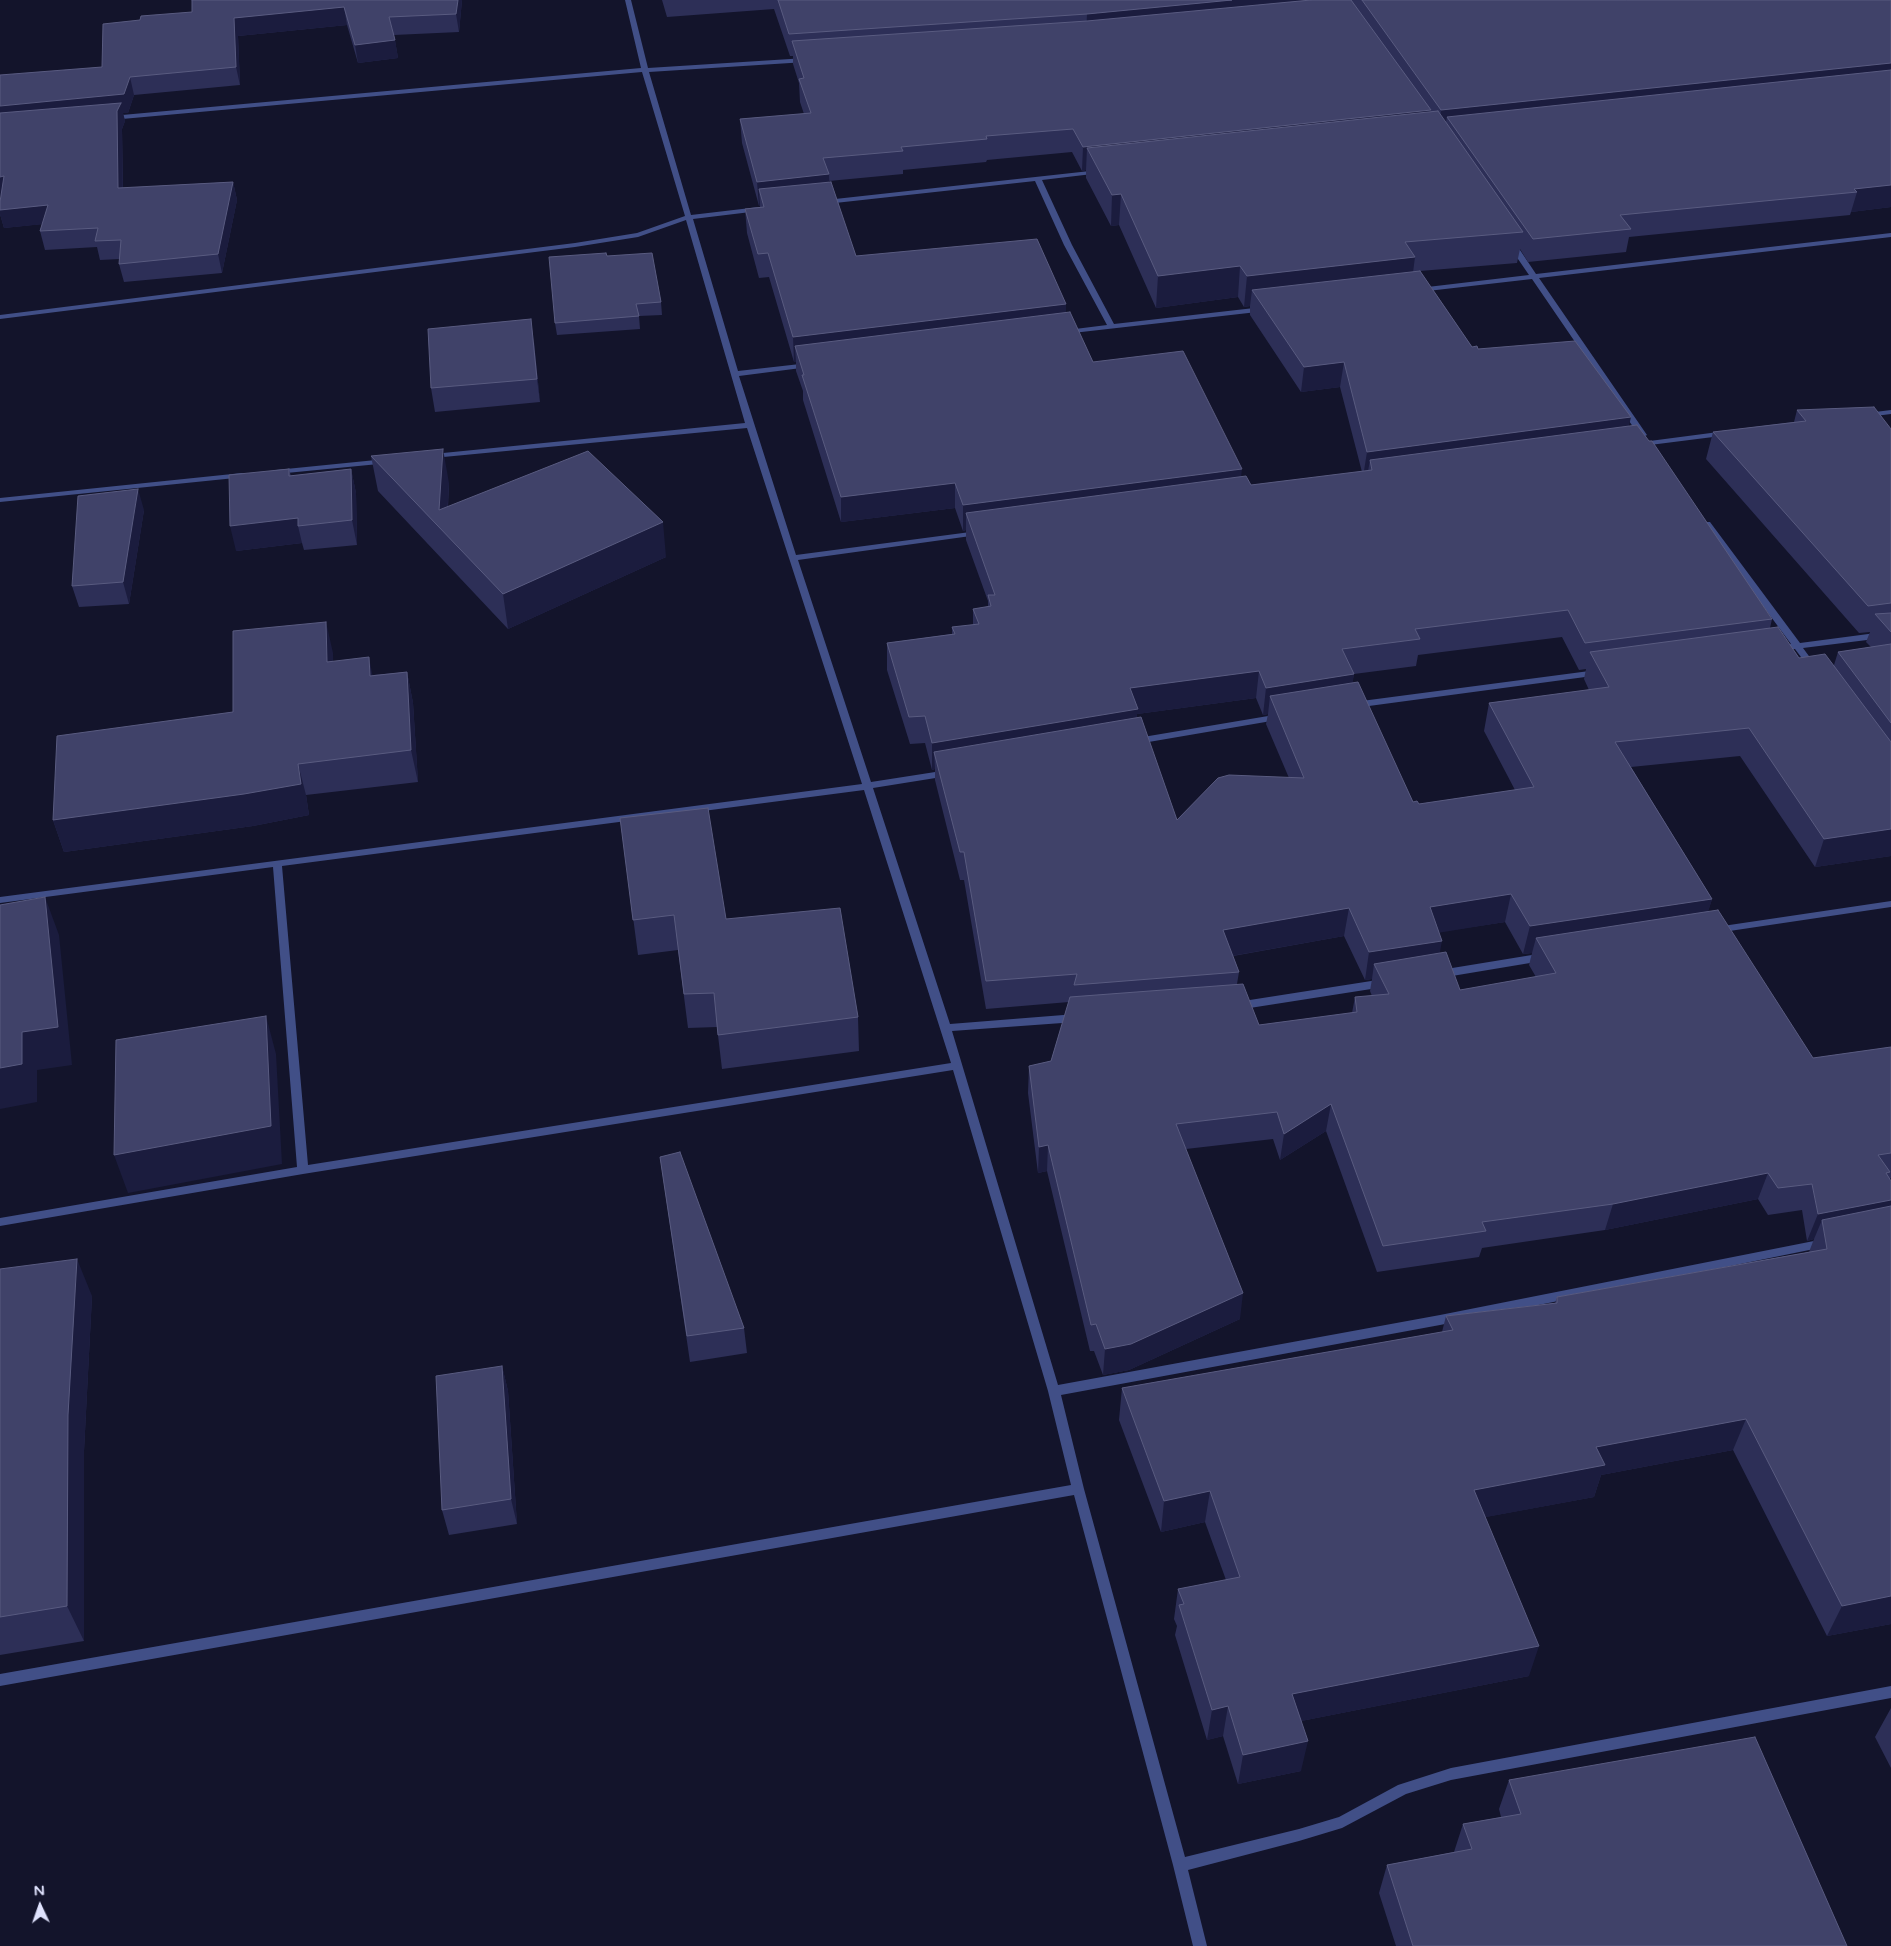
<!DOCTYPE html>
<style>
body{margin:0}
#map{position:relative;width:1891px;height:1946px;overflow:hidden;background:#13142b;font-family:"Varela Round",sans-serif}
canvas{display:block}
.north{position:absolute;left:15px;top:1881px;width:50px;height:50px;-webkit-text-stroke:4px #13142b;paint-order:stroke;rotate:357deg;font-size:14px;font-weight:700;line-height:20px;text-align:center;color:#dfe2fd}
.north::after{content:'';display:block;margin:auto;width:18px;height:22px;background:#dfe2fd;clip-path:polygon(50% 0,100% 100%,50% 72%,0 100%)}
</style>
<div id="map">
<canvas width="1891" height="1946"></canvas>
<div class="north">N</div>
</div>
<script>
const context = document.querySelector('canvas').getContext('2d');
context.lineJoin = 'round';
function shape(rows) {
  const path = new Path2D();
  for (const r of rows) {
    path.moveTo(r[0], r[1]);
    for (let i = 2; i < r.length; i += 2) path.lineTo(r[i], r[i + 1]);
  }
  return path;
}
function fillPath(path, color) {
  context.fillStyle = color;
  context.fill(path, 'evenodd');
}
function trace(path, color, width, dash) {
  context.strokeStyle = color;
  context.lineWidth = width;
  context.lineCap = dash ? 'butt' : 'round';
  context.setLineDash(dash || []);
  context.stroke(path);
}
fillPath(shape([
 [625,0,631,0,648,68,806,58,809,60,806,62,649,72,691,215,759,207,763,209,759,211,693,219,738,371,809,363,813,365,809,367,739,376,796,555,978,531,982,533,978,535,798,560,871,782,948,770,953,773,948,776,873,788,950,1024,1076,1014,1081,1018,1076,1022,952,1031,1058,1385,1440,1315,1824,1239,1828,1240,1830,1243,1828,1246,1824,1247,1440,1325,1061,1395,1084,1489,1185,1857,1299,1829,1339,1817,1398,1785,1451,1768,1891,1686,1891,1698,1451,1780,1406,1794,1342,1828,1299,1841,1188,1870,1207,1946,1193,1946,1173,1865,1074,1495,0,1686,0,1674,1071,1485,1048,1391,953,1070,303,1174,0,1226,0,1218,297,1167,273,867,0,903,0,897,862,784,747,428,433,458,429,456,433,454,745,423,686,220,638,237,575,247,0,319,0,315,575,243,637,233,685,216,642,72,111,120,108,118,111,116,641,68,625,0],
 [864,790,951,1063,308,1165,282,866,864,790],
 [1099,170,1101,171,1101,173,1042,180,1072,245,1114,324,1263,307,1267,309,1266,311,1064,334,1064,330,1067,330,1107,325,1064,245,1035,181,826,204,822,202,826,200,1099,170],
 [1891,233,1891,237,1539,278,1647,435,1643,437,1640,437,1532,279,1419,292,1415,290,1419,288,1529,275,1507,243,1511,241,1514,241,1536,274,1891,233],
 [1891,410,1891,414,1867,417,1863,415,1867,413,1891,410],
 [1726,431,1730,433,1729,435,1642,446,1638,444,1642,442,1726,431],
 [386,459,390,461,389,463,276,474,272,472,276,470,386,459],
 [242,473,246,475,245,477,0,502,0,498,242,473],
 [1704,522,1710,522,1800,643,1891,631,1891,637,1803,648,1817,667,1813,670,1810,669,1795,649,1777,650,1776,648,1777,646,1791,644,1704,526,1704,522],
 [1597,670,1601,673,1600,675,1354,708,1350,705,1354,702,1597,670],
 [1280,714,1283,715,1285,717,1283,719,1137,744,1132,741,1137,738,1280,714],
 [1891,901,1891,907,1716,933,1711,930,1716,927,1891,901],
 [1544,953,1548,954,1549,957,1548,960,1440,978,1435,974,1440,970,1544,953],
 [1384,979,1389,983,1384,987,1237,1010,1232,1006,1237,1002,1384,979]
]), '#414f87');
fillPath(shape([
 [197,0,462,0,459,32,394,35,398,58,358,63,347,25,238,36,240,85,134,95,128,113,123,113,125,121,122,129,123,188,233,182,237,200,222,273,124,282,119,264,120,259,100,260,97,247,45,250,40,231,42,224,4,228,0,214,0,202,102,67,140,20,192,12],
 [662,0,1891,0,1891,207,1851,212,1850,215,1629,237,1626,252,1528,262,1520,249,1517,263,1420,271,1472,347,1478,349,1629,426,1772,619,1770,628,1799,658,1834,665,1838,652,1871,647,1866,642,1870,632,1859,633,1706,459,1713,432,1794,422,1797,410,1891,429,1891,856,1815,867,1740,756,1631,767,1712,899,1708,911,1813,1058,1891,1047,1891,1178,1890,1179,1891,1624,1827,1636,1733,1450,1601,1475,1594,1497,1485,1517,1529,1676,1301,1721,1301,1771,1238,1784,1223,1736,1207,1740,1175,1635,1177,1626,1174,1619,1178,1589,1226,1580,1205,1522,1161,1532,1119,1420,1122,1388,1442,1332,1446,1316,1555,1303,1557,1297,1809,1252,1814,1239,1807,1241,1802,1210,1768,1215,1758,1199,1605,1230,1482,1248,1479,1257,1377,1272,1326,1131,1280,1160,1273,1139,1186,1149,1240,1319,1129,1370,1103,1375,1094,1351,1090,1351,1047,1171,1038,1173,1028,1093,1029,1066,1051,1061,1069,1002,986,1009,964,880,960,880,935,780,935,769,932,770,925,743,910,744,887,670,887,643,952,634,952,627,973,625,973,609,988,607,988,601,966,540,966,530,963,531,955,508,841,522,803,400,803,391,796,371,796,362,794,362,769,277,759,278,747,233,745,209,760,207,760,206,759,206,742,143,740,119,804,114,800,102,799,83,793,64,793,56,790,56,774,9,667,17],
 [1072,152,1082,171,1086,170,1086,178,1111,226,1119,225,1156,308,1238,297,1244,307,1250,306,1250,315,1301,392,1340,387,1362,472,1251,485,1241,477,1093,362,1066,312,1066,304,856,256,829,182,829,181,903,174,903,170,986,162,987,160],
 [1562,637,1579,670,1586,669,1584,679,1589,690,1489,703,1484,731,1515,790,1419,804,1413,802,1352,683,1354,674,1416,666,1418,655],
 [1256,698,1263,715,1268,714,1266,724,1289,778,1177,820,1137,718,1137,714],
 [1505,922,1523,954,1532,953,1529,965,1536,977,1460,990,1440,954,1439,932],
 [1344,936,1365,980,1372,979,1370,991,1372,996,1355,997,1352,1013,1259,1025,1237,984,1239,972,1233,956],
 [607,256,661,302,662,315,639,316,640,329,557,335,555,323],
 [534,342,540,402,435,412,431,388],
 [371,456,449,483,448,507,666,557,508,629,378,491],
 [289,469,291,476,351,469,356,493,357,545,304,550,302,543,236,551],
 [144,510,129,604,79,607,72,586],
 [333,653,333,662,373,675,407,672,413,703,418,782,306,795,309,815,253,826,64,852,53,820],
 [620,818,726,919,858,1017,859,1051,722,1069,717,1027,688,1028,678,950,638,955],
 [660,1157,744,1328,747,1353,690,1362],
 [0,1269,92,1296,84,1451,84,1641,0,1655],
 [502,1366,508,1391,517,1524,449,1535,442,1510],
 [1891,1708,1891,1768,1875,1737],
 [1509,1780,1847,1946,1396,1946,1379,1893,1387,1865,1454,1852,1463,1824,1501,1817,1499,1809]
]), '#2d2f57');
fillPath(shape([
 [458,0,462,0,459,32,456,14],
 [1232,0,1342,0,1086,36,1087,14],
 [344,7,347,25,238,36,240,85,236,67,234,18],
 [395,40,398,58,358,63,355,45],
 [1891,63,1891,85,1447,117,1444,132,1438,133,1441,110],
 [130,77,134,95,128,113,123,113,125,121,122,129,123,207,118,188,0,125,0,106],
 [1431,110,1428,133,1087,148,1086,170,1082,171,1083,147],
 [829,174,830,198,759,189,760,206,759,206,757,182],
 [4,176,9,195,0,196,0,177],
 [233,182,237,200,222,273,218,254],
 [1891,185,1891,207,1851,212,1857,192,1854,189],
 [1121,194,1119,225,1111,226,1112,195],
 [48,205,54,223,4,228,0,214,0,210],
 [1415,257,1411,288,1252,290,1250,306,1244,307,1247,276],
 [1240,266,1238,297,1156,308,1158,276],
 [1066,304,1066,328,795,346,796,362,794,362,793,337],
 [531,319,534,342,540,402,537,379],
 [1344,362,1340,387,1301,392,1304,367],
 [1631,417,1625,443,1370,460,1367,477,1363,477,1367,452],
 [443,449,449,483,446,534,439,510],
 [351,469,356,493,357,545,352,520],
 [1242,469,1239,494,966,513,966,530,963,531,963,505],
 [955,483,955,508,841,522,841,497],
 [138,489,144,510,129,604,123,582],
 [298,518,298,526,302,543,236,551,230,526],
 [663,522,666,557,508,629,503,594],
 [326,622,333,653,334,694,327,662],
 [369,657,375,689,370,676],
 [1259,671,1256,698,1137,714,1136,736,934,752,935,769,932,770,932,743,1130,688],
 [407,672,413,703,418,782,411,750],
 [1354,674,1350,701,1270,696,1268,714,1263,715,1266,688],
 [298,764,306,795,309,815,253,826,64,852,53,820],
 [1891,829,1891,856,1815,867,1824,839],
 [1511,894,1505,922,1425,935,1430,907],
 [45,897,59,935,72,1065,37,1070,37,1102,0,1109,0,1068,22,1032],
 [1712,899,1704,926,1536,938,1532,953,1523,954,1530,926],
 [1349,908,1344,936,1220,958,1223,930],
 [1442,941,1437,968,1374,964,1372,979,1365,980,1369,952],
 [266,1016,276,1054,282,1164,128,1193,114,1155],
 [1331,1104,1326,1131,1280,1160,1284,1134],
 [1048,1145,1047,1171,1038,1173,1039,1147],
 [1768,1173,1758,1199,1605,1230,1613,1204],
 [1891,1200,1891,1224,1822,1220,1814,1239,1807,1241,1818,1214],
 [77,1259,92,1296,84,1451,84,1641,67,1606,68,1415],
 [1243,1293,1240,1319,1129,1370,1103,1375,1105,1349],
 [502,1366,508,1391,517,1524,511,1499],
 [1746,1419,1733,1450,1601,1475,1594,1497,1465,1521,1474,1490,1596,1447],
 [1210,1491,1205,1522,1161,1532,1164,1501],
 [1891,1596,1891,1624,1827,1636,1842,1606],
 [1539,1646,1529,1676,1286,1724,1292,1694],
 [1228,1706,1223,1736,1207,1740,1212,1710],
 [1308,1741,1301,1771,1238,1784,1243,1755]
]), '#1b1c3e');
const building = shape([
 [192,0,458,0,456,14,389,17,395,40,355,45,344,7,234,18,236,67,130,77,124,94,0,106,0,75,102,67,103,24,140,20,141,16,192,12,192,0],
 [778,0,1232,0,1087,14,789,34,778,0],
 [1311,0,1351,0,1431,110,1083,147,1073,129,986,136,987,139,901,147,903,151,823,158,829,174,757,182,740,119,811,113,799,79,804,78,792,41,1087,21,1311,0],
 [1362,0,1891,0,1891,63,1441,110,1362,0],
 [1891,70,1891,185,1854,189,1857,192,1620,215,1631,229,1533,239,1447,117,1891,70],
 [121,103,117,111,118,188,233,182,218,254,119,264,121,240,95,241,98,228,40,231,48,205,0,210,0,202,4,176,0,177,0,113,121,103],
 [1438,111,1523,232,1405,242,1415,257,1247,276,1240,266,1158,276,1121,194,1112,195,1087,148,1438,111],
 [831,182,856,256,1037,239,1066,304,793,337,768,253,758,254,745,209,764,207,759,189,831,182],
 [606,253,607,256,652,253,661,302,636,304,639,316,555,323,549,257,606,253],
 [1420,271,1472,347,1477,346,1478,349,1575,341,1631,417,1367,452,1344,362,1304,367,1252,290,1420,271],
 [1070,312,1093,362,1183,351,1242,469,963,505,955,483,841,497,802,375,804,375,795,346,1070,312],
 [531,319,537,379,431,388,428,329,531,319],
 [1874,407,1891,429,1891,603,1868,606,1713,432,1806,421,1797,410,1874,407],
 [1637,425,1649,441,1652,441,1772,619,1585,643,1568,610,1415,629,1420,639,1342,649,1354,674,1266,688,1259,671,1130,688,1138,709,932,743,925,716,909,717,887,643,955,634,952,627,979,624,973,609,991,606,988,595,995,595,966,513,1246,476,1251,485,1372,470,1370,460,1637,425],
 [443,449,439,510,588,451,663,522,503,594,371,456,443,449],
 [289,469,289,476,351,469,352,520,298,526,298,518,230,526,229,475,289,469],
 [138,489,123,582,72,586,78,496,138,489],
 [1891,613,1891,632,1875,614,1891,613],
 [326,622,327,662,369,657,370,676,407,672,411,750,298,764,301,784,244,794,53,820,57,736,233,712,233,631,326,622],
 [1778,627,1799,658,1825,654,1891,742,1891,829,1824,839,1749,728,1615,742,1712,899,1530,926,1511,894,1430,907,1442,941,1369,952,1349,908,1223,930,1239,972,1074,985,1077,974,986,981,964,852,960,852,934,752,1141,717,1177,820,1218,778,1229,775,1304,778,1270,696,1358,682,1413,802,1417,801,1419,804,1534,787,1489,703,1609,687,1590,652,1778,627],
 [1891,644,1891,723,1838,652,1891,644],
 [708,808,726,919,840,908,858,1017,718,1035,714,993,684,994,674,915,633,920,620,818,708,808],
 [45,897,58,1027,22,1032,22,1064,0,1068,0,905,45,897],
 [1718,910,1813,1058,1891,1047,1891,1153,1878,1155,1890,1172,1886,1173,1891,1181,1891,1200,1818,1214,1812,1184,1778,1188,1768,1173,1613,1204,1482,1222,1486,1231,1383,1246,1331,1104,1284,1134,1277,1112,1176,1124,1243,1293,1131,1344,1105,1349,1096,1324,1091,1325,1048,1145,1039,1147,1029,1066,1051,1061,1070,997,1243,984,1259,1025,1357,1012,1355,997,1389,994,1374,964,1446,952,1460,990,1556,973,1536,938,1718,910],
 [266,1016,271,1126,114,1155,116,1040,266,1016],
 [680,1152,744,1328,687,1336,660,1157,680,1152],
 [1891,1206,1891,1596,1842,1606,1746,1419,1596,1447,1605,1465,1474,1490,1539,1646,1292,1694,1308,1741,1243,1755,1228,1706,1212,1710,1179,1605,1184,1604,1178,1589,1240,1577,1210,1491,1164,1501,1122,1388,1453,1330,1446,1316,1557,1303,1557,1297,1827,1249,1822,1220,1891,1206],
 [77,1259,68,1415,67,1606,0,1617,0,1269,77,1259],
 [502,1366,511,1499,442,1510,436,1376,502,1366],
 [1755,1737,1847,1946,1413,1946,1387,1865,1472,1849,1463,1824,1521,1814,1509,1780,1755,1737]
]);
fillPath(building, '#404269');
trace(building, '#595b80', 1);
</script>
